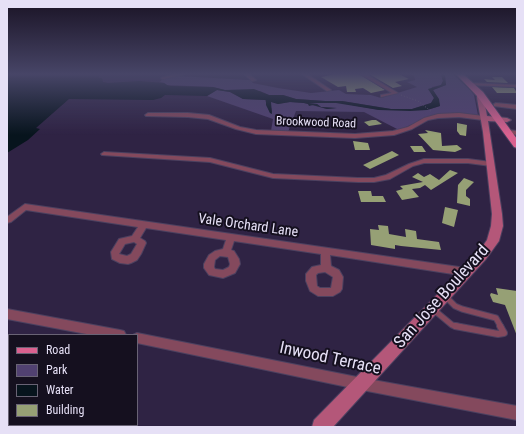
<!DOCTYPE html>
<style>
body{margin:0}
#map{position:relative;width:524px;height:434px;overflow:hidden;background:#2f2344;font-family:"Roboto Condensed",sans-serif}
canvas{display:block}
.frame{position:absolute;inset:0;border:8px solid #e6e0f6;pointer-events:none}
.legend{position:absolute;left:8px;top:334px;width:130px;height:92px;box-sizing:border-box;background:#15101f;border:1px solid #696375;margin:0;padding:5px 7px;list-style:none;font-size:12px;color:#e6e0f6}
.legend li{display:flex;align-items:center;gap:8px;height:20px}
.legend b{width:20px;border:1px solid #696375}
</style>
<div id="map">
<canvas width="524" height="434"></canvas>
<div class="frame"></div>
<ul class="legend">
<li><b style="height:5px;background:#da618f"></b>Road</li>
<li><b style="height:11px;background:#514171"></b>Park</li>
<li><b style="height:11px;background:#07141d"></b>Water</li>
<li><b style="height:11px;background:#96a075"></b>Building</li>
</ul>
</div>
<script>
const context = document.querySelector('canvas').getContext('2d');
context.lineJoin = 'round';
function fillPath(path, color) {
  context.fillStyle = color;
  context.fill(path, 'evenodd');
}
function shape(rows) {
  const path = new Path2D();
  for (const r of rows) {
    path.moveTo(r[0], r[1]);
    for (let i = 2; i < r.length; i += 2) path.lineTo(r[i], r[i + 1]);
  }
  return path;
}
function trace(path, color, width, dash) {
  context.strokeStyle = color;
  context.lineWidth = width;
  context.lineCap = dash ? 'butt' : 'round';
  context.setLineDash(dash || []);
  context.stroke(path);
}
function label(font, color, halo, rows, align = 'center') {
  context.font = font + ' "Roboto Condensed",sans-serif';
  context.lineWidth = 4;
  context.setLineDash([]);
  context.textBaseline = 'middle';
  context.strokeStyle = halo;
  context.fillStyle = color;
  for (const [text, x, y, turn = 0] of rows) {
    context.save();
    context.translate(x, y);
    context.rotate((+turn || 0) * Math.PI / 180);
    context.textAlign = isNaN(turn) ? turn : align;
    if (halo) context.strokeText(text, 0, 0);
    context.fillText(text, 0, 0);
    context.restore();
  }
}
fillPath(shape([
 [411,74,441,74,443,81,441,85,432,87,431,93,434,98,431,103,412,109,391,109,342,101,325,101,296,99,283,95,269,95,260,91,225,90,213,87,167,85,164,83,160,82,163,78,178,76,250,80,253,83,278,88,311,93,339,90,346,94,371,95,381,98,417,87,407,82,415,80,414,76],
 [443,74,453,74,471,91,474,95,478,115,434,115,399,130,364,112,296,111,288,132,271,131,273,119,207,96,217,90,230,92,243,99,265,100,270,113,272,112,270,102,272,102,278,104,290,102,304,103,327,109,336,108,321,107,317,104,307,103,341,103,379,110,427,110,440,106,438,99,433,90,446,85,445,76]
]), '#514171');
fillPath(shape([
 [7,74,99,74,99,78,102,78,103,82,108,83,139,81,164,83,167,85,170,86,213,87,225,90,254,89,269,95,283,95,296,99,325,101,342,101,391,109,412,109,431,103,434,98,428,89,441,85,443,81,441,74,445,76,446,85,433,90,439,99,440,106,427,110,410,111,379,110,336,103,308,103,317,104,321,107,337,108,327,109,313,105,309,106,308,104,304,103,290,102,278,104,271,102,272,114,270,113,266,105,266,100,243,99,230,92,217,90,207,96,165,95,161,98,153,100,69,99,36,128,40,129,28,140,7,153]
]), '#07141d');
fillPath(shape([
 [335,74,359,74,385,90,371,93,363,88,355,89,356,92,347,92,346,86,338,87,321,77],
 [369,74,399,74,409,79,395,82,402,86,393,88],
 [492,77,502,77,508,83,487,82,484,79,495,80],
 [492,87,514,88,517,93,497,93],
 [372,120,376,120,382,124,369,126,364,122],
 [457,123,467,125,466,136,460,135,457,131],
 [425,130,441,133,442,146,457,145,462,149,455,152,433,150,418,134,428,133],
 [353,141,368,143,370,150,355,150],
 [410,146,422,146,426,152,414,152],
 [392,151,399,155,370,169,363,165],
 [450,170,458,173,431,190,425,185,420,188,412,189,419,197,402,200,396,191,403,189,400,186,423,182,412,177,418,173,424,177,430,174,439,180],
 [464,178,474,182,466,190,466,196,470,199,470,206,457,203,458,185],
 [358,191,371,191,372,196,383,196,386,202,361,202],
 [445,207,458,210,454,227,442,223],
 [378,225,388,226,389,234,406,237,405,229,416,231,417,239,439,242,441,250,401,246,395,245,395,249,371,245,370,229,379,230],
 [496,288,517,291,517,336,505,305,493,302,490,295,491,293,498,295]
]), '#96a075');
const laneFar1 = shape([
 [446,297,455,306,462,309,496,318,501,327],
 [434,310,452,325,461,327]
]);
const lane = shape([
 [455,326,498,334,504,333,500,326]
]);
const street = shape([
 [175,74,185,74,163,79,161,78,175,74],
 [244,74,249,74,256,80,252,81,244,74],
 [302,74,307,74,331,90,327,91,302,74],
 [360,74,366,74,398,93,381,97,381,95,392,93,360,74],
 [471,83,517,85,517,87,469,85,469,83,471,83],
 [496,103,517,105,517,109,494,106,494,104,496,103],
 [148,113,188,113,209,115,240,127,256,130,355,134,393,131,408,127,424,118,438,114,459,113,483,116,486,118,483,120,459,117,438,118,428,120,412,129,394,135,355,138,256,134,236,129,208,119,188,117,146,116,145,115,148,113],
 [508,130,517,131,517,135,506,133,505,132,508,130],
 [104,152,210,158,273,174,358,178,374,178,386,175,409,164,424,159,468,159,491,162,494,164,491,166,468,163,424,163,413,166,390,179,374,182,358,182,273,178,210,162,102,155,101,154,104,152],
 [25,204,466,268,469,269,471,272,469,275,466,276,330,255,331,266,339,270,343,277,342,289,340,292,333,296,318,296,310,291,306,281,306,274,312,267,321,265,321,254,234,241,231,250,234,251,239,259,240,264,235,273,223,278,209,275,204,268,204,264,209,255,215,251,223,249,226,240,146,228,140,238,145,241,146,243,141,254,137,260,131,263,128,264,120,263,112,259,111,252,119,239,132,236,138,227,26,210,11,222,7,223,7,217,25,204],
 [134,242,137,244,131,254,127,256,119,254,125,244,134,242],
 [220,256,228,257,230,264,229,267,223,270,215,269,214,267,215,260,220,256],
 [325,272,333,277,331,288,320,288,317,286,316,275,318,273,325,272],
 [7,309,120,330,124,331,126,335,92,335,7,319,7,309],
 [137,333,362,378,517,406,517,420,362,390,137,343,137,335,133,335,137,333]
]);
const secondary = shape([
 [480,92,483,94,487,116,507,118,511,120,507,122,488,121,502,214,503,226,499,241,486,259,333,427,312,427,314,420,478,253,487,240,491,226,492,214,483,132,477,98,477,94,480,92]
]);
const primary = shape([
 [456,74,463,74,483,92,517,139,517,148,514,147,477,96,456,74]
]);
trace(laneFar1, '#4c4160', 7);
trace(lane, '#4c4160', 8);
trace(street, '#4c4160', 2);
trace(secondary, '#4c4160', 2);
trace(primary, '#4c4160', 2);
trace(shape([
 [401,95,418,101,432,112]
]), '#675d7a', 1, [1, 2]);
trace(laneFar1, '#84495d', 5);
trace(lane, '#84495d', 6);
fillPath(street, '#84495d');
fillPath(secondary, '#b45779');
fillPath(primary, '#da618f');
const sky = context.createLinearGradient(0, 0, 0, 135);
sky.addColorStop(0, '#1a1325');
sky.addColorStop(0.55, '#474567');
sky.addColorStop(1, '#47456700');
context.fillStyle = sky;
context.fillRect(0, 0, 524, 135);
label('12px', '#e6e0f6', '#15101f', [
 ["Brookwood Road",316,123,2]
]);
label('14px', '#e6e0f6', '#15101f', [
 ["Vale Orchard Lane",248,226,8]
]);
label('17px', '#e6e0f6', '#15101f', [
 ["San Jose Boulevard",442,297,-48],
 ["Inwood Terrace",330,359,12]
]);
</script>
